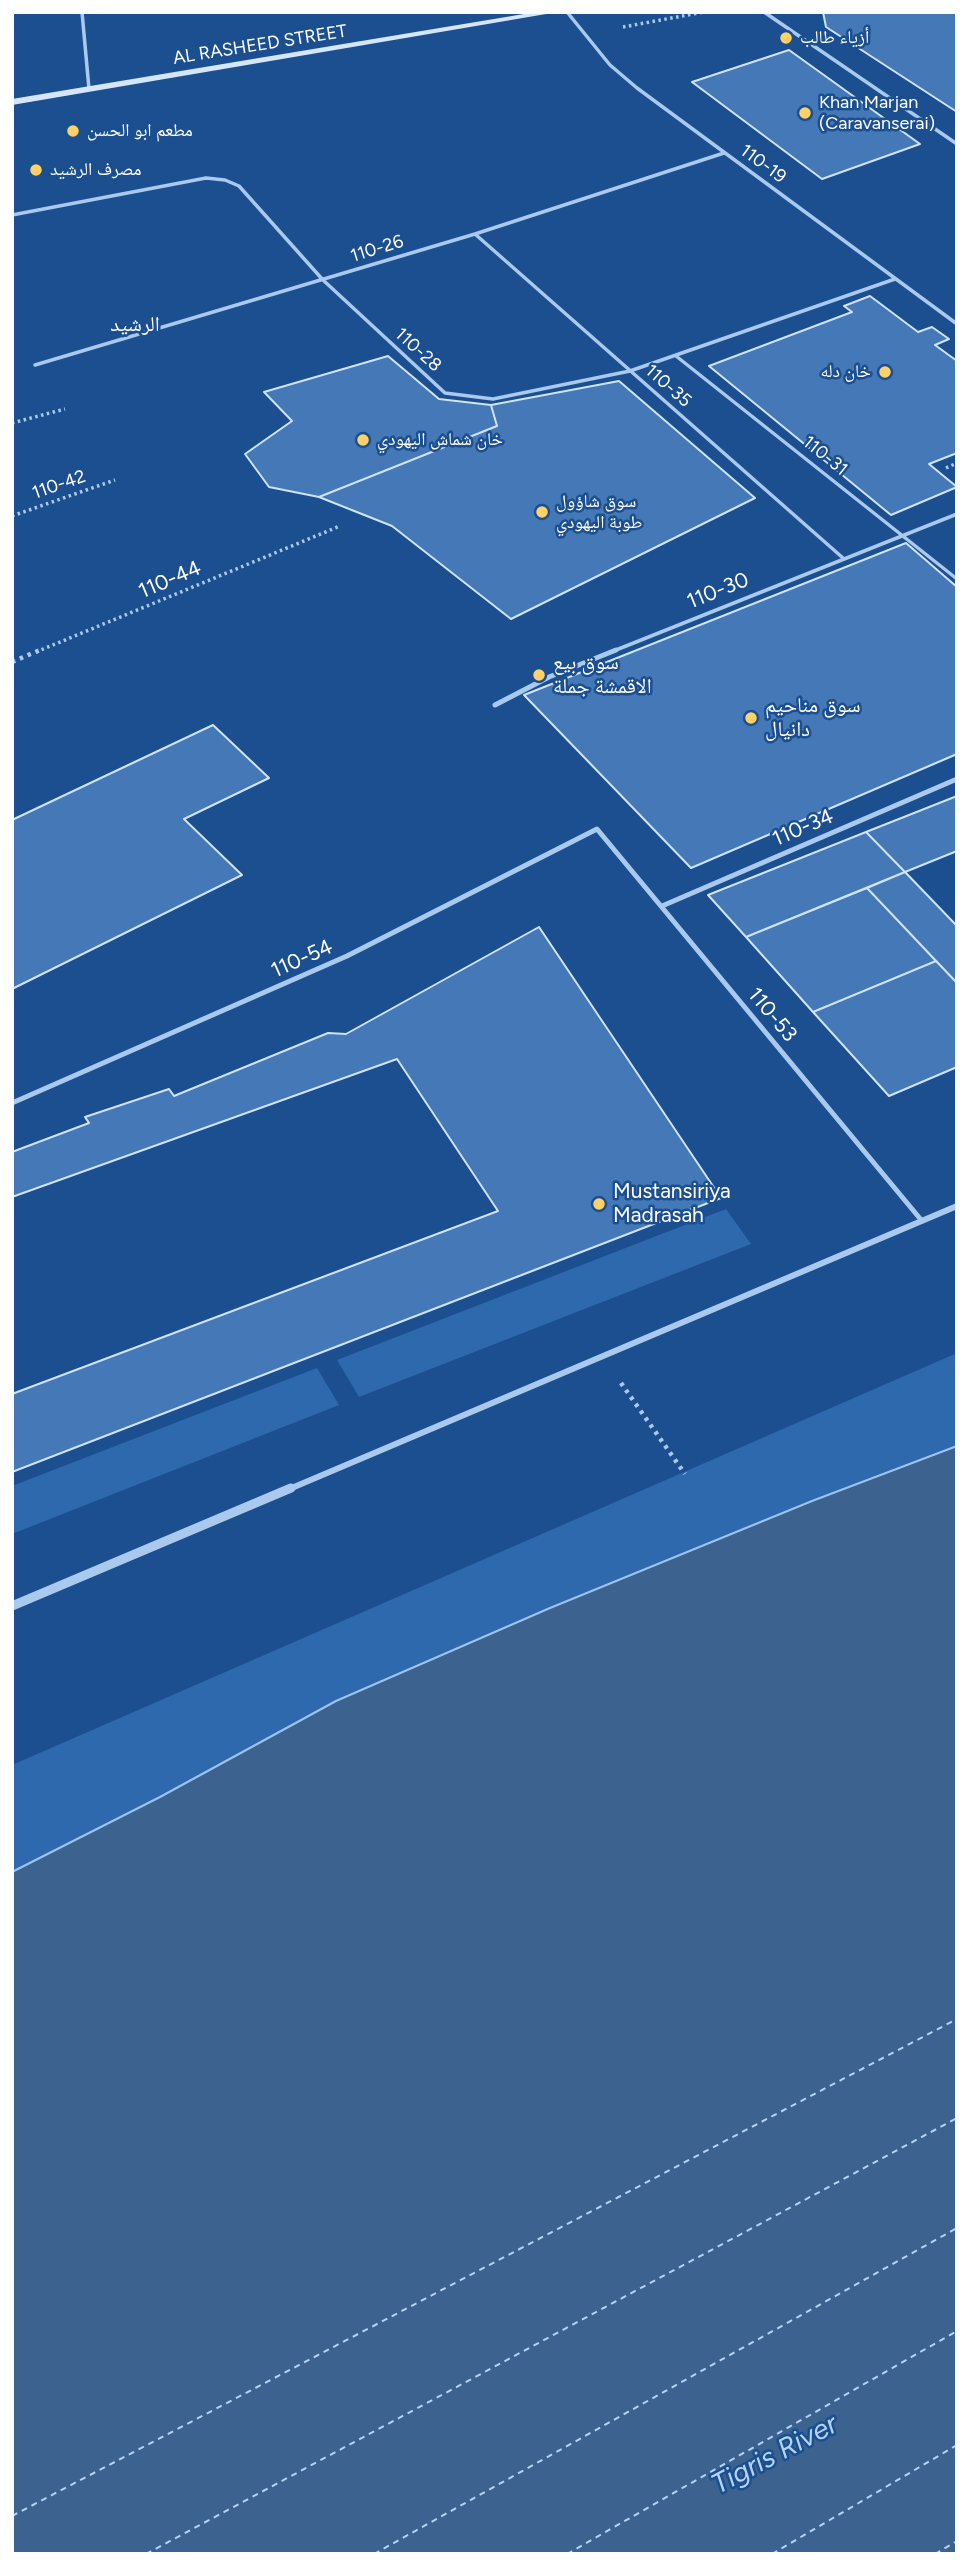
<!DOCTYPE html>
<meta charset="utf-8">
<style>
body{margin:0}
#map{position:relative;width:969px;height:2566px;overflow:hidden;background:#1b4f8f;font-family:Figtree,sans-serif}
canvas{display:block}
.frame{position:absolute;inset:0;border:14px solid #fff;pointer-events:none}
</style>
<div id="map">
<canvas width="969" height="2566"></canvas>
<div class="frame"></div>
</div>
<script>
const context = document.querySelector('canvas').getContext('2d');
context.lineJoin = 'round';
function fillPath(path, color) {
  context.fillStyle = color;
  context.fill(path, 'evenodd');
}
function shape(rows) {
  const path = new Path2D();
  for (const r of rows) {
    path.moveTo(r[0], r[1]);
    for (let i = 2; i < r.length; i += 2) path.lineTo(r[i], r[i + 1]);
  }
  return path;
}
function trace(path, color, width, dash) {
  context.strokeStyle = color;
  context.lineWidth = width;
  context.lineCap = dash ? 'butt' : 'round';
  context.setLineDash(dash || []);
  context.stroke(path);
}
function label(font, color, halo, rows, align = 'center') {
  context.font = font + ' Figtree,"Noto Naskh Arabic",sans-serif';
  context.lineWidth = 5;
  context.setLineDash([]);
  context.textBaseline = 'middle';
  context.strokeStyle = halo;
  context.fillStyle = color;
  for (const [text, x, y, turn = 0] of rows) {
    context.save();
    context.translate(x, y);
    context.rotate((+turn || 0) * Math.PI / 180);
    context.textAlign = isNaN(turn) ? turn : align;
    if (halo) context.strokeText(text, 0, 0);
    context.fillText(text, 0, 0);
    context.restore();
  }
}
fillPath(shape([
 [726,1209,751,1244,359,1397,337,1360],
 [957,1353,957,1446,812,1501,160,1797,12,1872,12,1765],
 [317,1368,339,1405,12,1534,12,1486]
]), '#2e69ad');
const water = shape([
 [957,1446,957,2554,12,2554,12,1872,160,1797,336,1701,550,1608,812,1501,957,1446]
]);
fillPath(water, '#3c6290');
trace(water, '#9cc4f0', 2);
trace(shape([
 [12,2516,957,2019],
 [146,2554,957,2118],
 [374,2554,957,2228],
 [567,2554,957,2331],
 [772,2554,957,2445],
 [935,2554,957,2541]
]), '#b5d3f5', 2, [6, 5]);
const building = shape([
 [823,12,957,12,957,112,826,27,823,12],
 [789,50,920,144,822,179,692,82,789,50],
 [870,296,918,332,932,327,949,339,935,345,957,361,957,453,929,464,957,487,891,515,709,366,852,312,844,306,870,296],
 [388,356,439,399,491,405,497,426,319,497,269,487,245,454,292,421,264,392,388,356],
 [619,381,755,498,511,619,392,526,319,497,497,426,491,405,619,381],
 [906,543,957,587,957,754,691,868,524,695,906,543],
 [213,725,269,778,184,819,242,875,12,989,12,820,213,725],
 [957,796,957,851,905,872,866,832,957,796],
 [866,832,905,872,746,937,708,895,866,832],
 [905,872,957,926,957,983,867,888,905,872],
 [867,888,936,961,813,1012,746,937,867,888],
 [539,927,721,1198,12,1472,12,1394,498,1211,397,1059,12,1197,12,1152,89,1123,85,1117,169,1089,174,1096,328,1033,346,1034,539,927],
 [936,961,957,983,957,1067,889,1096,813,1012,936,961]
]);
fillPath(building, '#4478b7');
trace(building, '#cfe3fa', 2);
trace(shape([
 [623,27,704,12],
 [12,423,65,409],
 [946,468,957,463],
 [12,516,115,480],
 [36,652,340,526]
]), '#a9c9ee', 3.5, [2.5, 3.5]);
trace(shape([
 [12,662,40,650],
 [621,1383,685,1474]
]), '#a9c9ee', 4.5, [3.5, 5]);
trace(shape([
 [82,12,89,89],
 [567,12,610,65,637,88,957,324],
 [764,12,957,144],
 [12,215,206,178,225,180,239,186,323,280,445,393,493,399,630,371,895,279],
 [475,234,843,558],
 [676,356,957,579],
 [35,365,475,234,724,153],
 [611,652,957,514]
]), '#a9c9ee', 3.5);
trace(shape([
 [495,705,549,677,616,650],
 [662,906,957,779],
 [12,1103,347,956,597,829,922,1221]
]), '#a9c9ee', 5);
trace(shape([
 [287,1490,957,1206]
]), '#a9c9ee', 6);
trace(shape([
 [12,1606,291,1488]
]), '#a9c9ee', 9);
fillPath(shape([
 [536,12,558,12,12,105,12,99,536,12]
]), '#d6e6fa');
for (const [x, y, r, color] of [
 [786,38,7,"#ffd166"],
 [805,113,7,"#ffd166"],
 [73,131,7,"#ffd166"],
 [36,170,7,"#ffd166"],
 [885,372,7,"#ffd166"],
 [363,440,7,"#ffd166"],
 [542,512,7,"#ffd166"],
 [539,675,7,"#ffd166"],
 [751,718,7,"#ffd166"],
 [599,1204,7,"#ffd166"]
]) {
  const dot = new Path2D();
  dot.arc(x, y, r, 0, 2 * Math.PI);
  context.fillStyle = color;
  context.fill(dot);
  trace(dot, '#1b4f8f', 2.5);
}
label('18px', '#fff', '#1b4f8f', [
 ["أزياء طالب",800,38],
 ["Khan Marjan",819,103],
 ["(Caravanserai)",819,124],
 ["مطعم ابو الحسن",87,131],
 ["مصرف الرشيد",50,170],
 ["خان دله",871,372,"right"],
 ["خان شماش اليهودي",377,440],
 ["سوق شاؤول",556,502],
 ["طوبة اليهودي",556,523]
], 'left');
label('18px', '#fff', '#1b4f8f', [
 ["AL RASHEED STREET",260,45,-9],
 ["110-19",763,164,36],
 ["110-26",377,249,-17],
 ["110-28",418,350,42],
 ["110-35",668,386,41],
 ["110-31",825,456,39],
 ["110-42",59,485,-19]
]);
label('21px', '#fff', '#1b4f8f', [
 ["الرشيد",135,325]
]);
label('21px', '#fff', '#1b4f8f', [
 ["110-44",170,580,-23],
 ["110-30",718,591,-22],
 ["110-34",803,828,-23],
 ["110-54",302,959,-24],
 ["110-53",772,1015,50]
]);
label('21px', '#fff', '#1b4f8f', [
 ["سوق بيع",553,663],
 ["الاقمشة جملة",553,687],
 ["سوق مناحيم",765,706],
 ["دانيال",765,730],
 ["Mustansiriya",613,1192],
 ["Madrasah",613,1216]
], 'left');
label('italic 28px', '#b5d3f5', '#1b4f8f', [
 ["Tigris River",775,2455,-28]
]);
</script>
